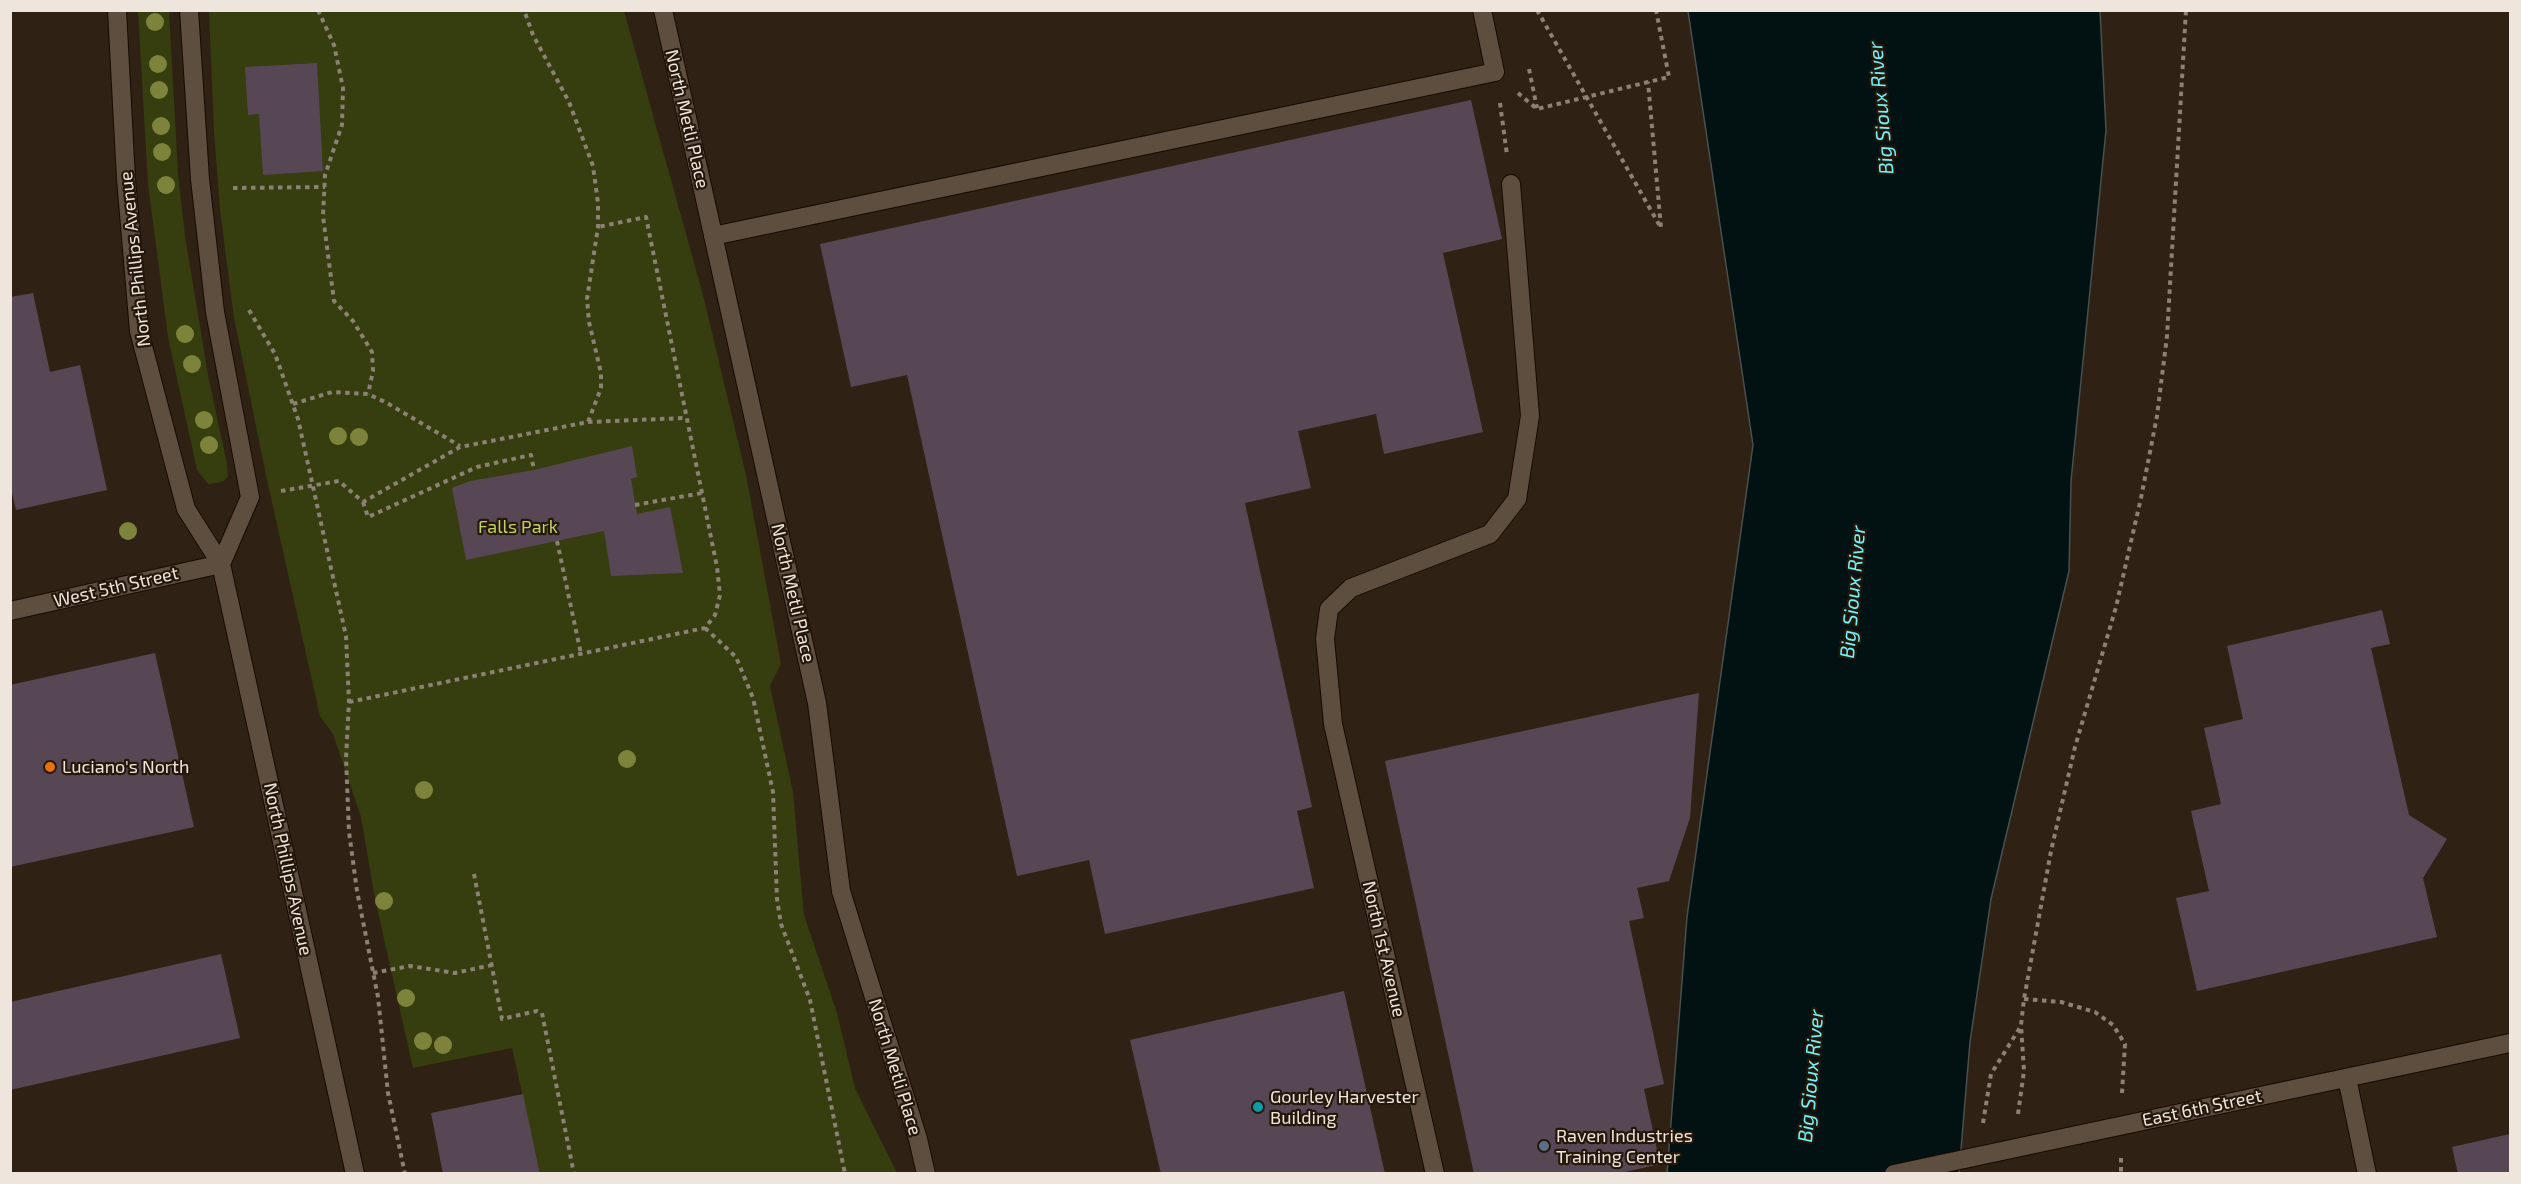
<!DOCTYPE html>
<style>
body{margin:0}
#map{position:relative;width:2521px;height:1184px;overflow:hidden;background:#2f2214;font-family:"Exo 2",sans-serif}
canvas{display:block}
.frame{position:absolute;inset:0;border:12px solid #eee5dc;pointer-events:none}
</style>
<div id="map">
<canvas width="2521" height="1184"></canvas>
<div class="frame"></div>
</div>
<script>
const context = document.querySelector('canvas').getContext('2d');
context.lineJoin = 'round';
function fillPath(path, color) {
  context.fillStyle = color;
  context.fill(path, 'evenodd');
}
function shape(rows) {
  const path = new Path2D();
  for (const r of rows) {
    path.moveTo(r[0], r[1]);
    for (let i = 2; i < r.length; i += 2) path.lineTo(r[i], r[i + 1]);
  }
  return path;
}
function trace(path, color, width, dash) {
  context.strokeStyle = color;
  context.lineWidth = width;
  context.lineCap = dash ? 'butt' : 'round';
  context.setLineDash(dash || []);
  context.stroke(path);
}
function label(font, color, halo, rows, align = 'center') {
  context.font = font + ' "Exo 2",sans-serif';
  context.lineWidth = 4.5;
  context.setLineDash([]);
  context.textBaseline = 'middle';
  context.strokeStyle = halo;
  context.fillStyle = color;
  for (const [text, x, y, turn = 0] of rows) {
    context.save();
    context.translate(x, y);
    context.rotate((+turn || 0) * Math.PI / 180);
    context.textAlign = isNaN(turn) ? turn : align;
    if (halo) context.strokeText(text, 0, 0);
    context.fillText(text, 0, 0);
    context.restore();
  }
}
fillPath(shape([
 [138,11,169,11,178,173,185,236,208,375,227,464,228,476,224,481,216,483,208,484,197,470,168,337,148,184],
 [209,11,624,11,703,295,746,475,781,664,770,686,793,792,804,915,837,1013,855,1088,897,1173,540,1173,512,1048,413,1068,375,899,361,817,333,734,320,716,267,480,234,318,220,210,214,131]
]), '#363d0e');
const water = shape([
 [1688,11,2100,11,2106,130,2071,481,2069,571,1991,899,1970,1042,1959,1173,1667,1174,1687,917,1753,445,1688,11]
]);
fillPath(water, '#021112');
trace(water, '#49514f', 1.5);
fillPath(shape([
 [317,63,323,171,263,175,259,114,248,115,245,67],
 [1471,100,1502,239,1443,253,1483,432,1384,454,1376,414,1298,431,1311,488,1245,503,1312,807,1297,811,1314,888,1105,934,1089,860,1017,876,907,375,851,387,820,244],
 [33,293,50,372,80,365,107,490,16,510,10,484,10,297],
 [632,446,637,477,631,479,637,514,670,507,683,573,611,576,604,531,466,560,452,488,470,481,534,470],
 [2382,610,2390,644,2371,648,2409,815,2447,839,2423,878,2437,937,2197,991,2176,898,2209,891,2191,811,2221,804,2204,728,2243,719,2227,646],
 [155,653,194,827,10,867,10,685],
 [1699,693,1690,818,1669,881,1637,888,1644,918,1629,921,1664,1084,1644,1089,1660,1164,1616,1174,1474,1174,1385,761],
 [221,954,240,1038,10,1090,10,1002],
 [1344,991,1385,1174,1161,1174,1130,1040],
 [523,1094,540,1174,443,1174,431,1113],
 [2510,1134,2510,1174,2458,1174,2452,1147]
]), '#574754');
const minor = shape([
 [117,10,126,179,139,331,186,509,221,564,355,1174],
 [189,10,200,179,215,312,250,497,221,564],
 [663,10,817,703,841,891,918,1139,926,1174],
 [713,236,1495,72,1482,10],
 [10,611,221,564],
 [2347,1078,2367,1174],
 [2077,1135,2510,1043],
 [1435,1174,1333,724,1325,639,1329,609,1351,588,1490,534,1517,499,1530,416,1511,184]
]);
trace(minor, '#170b02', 20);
trace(shape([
 [318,10,334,45,343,88,342,125,325,175,323,216,334,301,353,321,372,352,373,371,368,394],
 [1537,10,1661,228,1648,82],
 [1529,69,1537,108],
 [1518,93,1537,109,1669,77,1656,10],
 [1500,103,1507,155],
 [233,188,325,187],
 [249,310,275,354,298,419,346,636,349,702,346,758,349,832,357,891,378,997,388,1093,405,1174],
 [293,404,332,392,368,394,387,403,460,446],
 [588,422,685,418],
 [281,491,339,481,363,502,460,447,588,422,601,388,601,373,589,322,587,299,598,227,598,203,593,166,569,102,533,35,524,10],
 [363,502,368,517,477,467,531,455,534,470],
 [635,505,702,493],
 [557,541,581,654],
 [705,628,736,657,753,698,773,792,777,899,781,924,810,1000,845,1174],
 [349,702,705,628,715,615,720,595,717,567,646,217,598,227],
 [474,874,502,1019,537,1011,542,1013,574,1174],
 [373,973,410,966,455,973,492,965],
 [2024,999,2061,1002,2095,1012,2113,1025,2125,1044,2122,1093],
 [2018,1114,2024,1071,2021,1025,2024,999,2051,851,2075,747,2116,607,2141,498,2157,416,2167,336,2186,10],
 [1983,1123,1991,1074,2021,1026],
 [2121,1158,2121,1174]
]), '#8c8175', 4, [4.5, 4.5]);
trace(minor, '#5e4e40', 18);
const minorBridge = shape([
 [1894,1174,2077,1135]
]);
trace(minorBridge, '#170b02', 20, []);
trace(minorBridge, '#5e4e40', 18);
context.fillStyle = '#7e833c';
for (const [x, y] of [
 [155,22],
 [158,64],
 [159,90],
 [161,126],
 [162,152],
 [166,185],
 [185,334],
 [192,364],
 [204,420],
 [338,436],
 [359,437],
 [209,445],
 [128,531],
 [627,759],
 [424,790],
 [384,901],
 [406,998],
 [423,1041],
 [443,1045]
]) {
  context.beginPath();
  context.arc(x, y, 9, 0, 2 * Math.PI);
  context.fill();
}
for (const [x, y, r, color] of [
 [50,767,6,"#e8710a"],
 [1258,1107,6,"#0f9aa8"],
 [1544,1146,6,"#5c6f8a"]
]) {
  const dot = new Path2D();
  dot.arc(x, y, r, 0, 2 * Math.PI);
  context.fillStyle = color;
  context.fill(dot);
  trace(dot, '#25180b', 2);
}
label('18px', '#eee5dc', '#25180b', [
 ["North Metli Place",687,119,77],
 ["North Phillips Avenue",135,259,-96],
 ["West 5th Street",116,587,-13],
 ["North Metli Place",793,593,77],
 ["North Phillips Avenue",288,869,78],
 ["North 1st Avenue",1384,949,77],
 ["North Metli Place",895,1067,73],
 ["East 6th Street",2202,1108,-12]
]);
label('18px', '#bfd35d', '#25180b', [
 ["Falls Park",518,527]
]);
label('18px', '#eee5dc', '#25180b', [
 ["Luciano's North",62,767],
 ["Gourley Harvester",1270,1097],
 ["Building",1270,1118],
 ["Raven Industries",1556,1136],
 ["Training Center",1556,1157]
], 'left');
label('italic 20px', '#72f5fd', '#25180b', [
 ["Big Sioux River",1881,108,-95],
 ["Big Sioux River",1853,592,-85],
 ["Big Sioux River",1811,1076,-85]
]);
</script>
